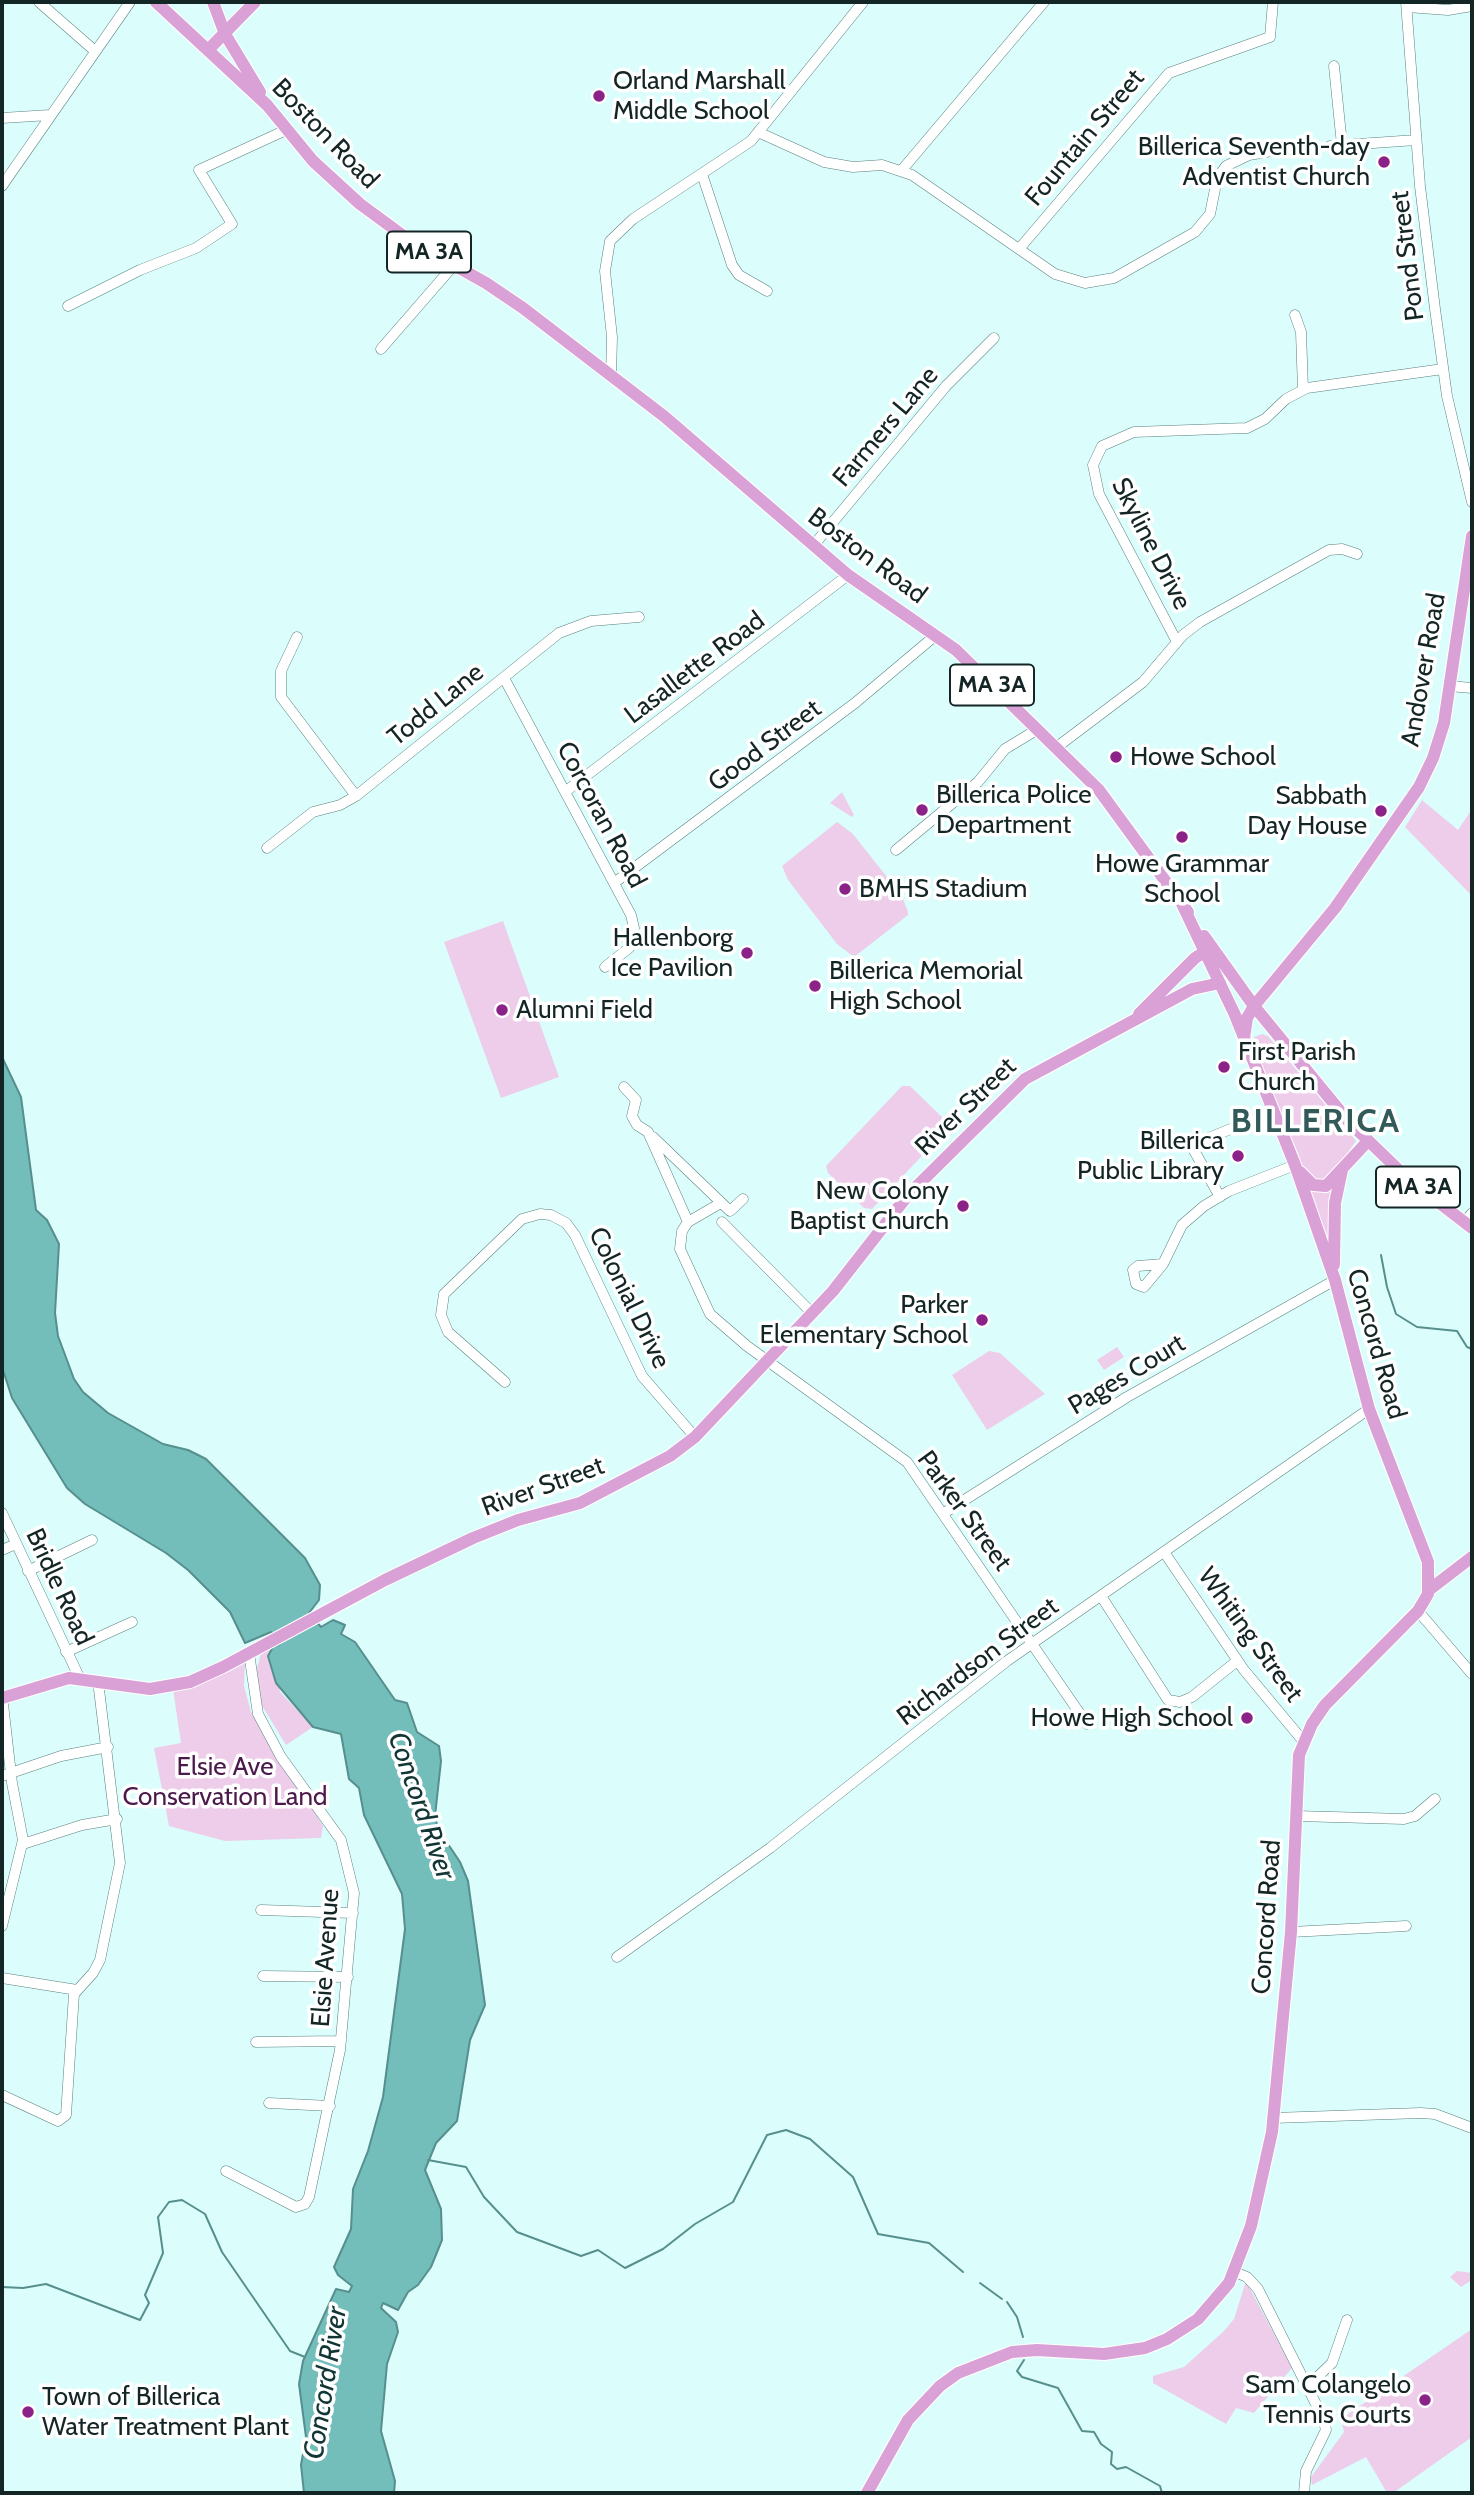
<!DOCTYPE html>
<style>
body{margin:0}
#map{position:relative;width:1474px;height:2495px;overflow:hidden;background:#dbfefc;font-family:Cabin,sans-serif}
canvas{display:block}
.frame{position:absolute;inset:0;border:4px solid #142525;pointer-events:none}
</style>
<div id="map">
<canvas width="1474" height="2495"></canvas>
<div class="frame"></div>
</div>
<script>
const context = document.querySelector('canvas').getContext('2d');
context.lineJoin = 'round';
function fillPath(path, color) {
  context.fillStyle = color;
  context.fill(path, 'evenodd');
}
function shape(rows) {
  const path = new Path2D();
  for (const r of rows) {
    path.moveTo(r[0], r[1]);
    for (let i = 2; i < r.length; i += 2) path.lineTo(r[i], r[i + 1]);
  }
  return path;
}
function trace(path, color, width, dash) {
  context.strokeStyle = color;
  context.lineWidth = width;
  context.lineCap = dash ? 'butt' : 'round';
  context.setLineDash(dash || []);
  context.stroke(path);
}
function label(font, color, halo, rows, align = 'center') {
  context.font = font + ' Cabin,sans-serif';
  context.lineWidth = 7;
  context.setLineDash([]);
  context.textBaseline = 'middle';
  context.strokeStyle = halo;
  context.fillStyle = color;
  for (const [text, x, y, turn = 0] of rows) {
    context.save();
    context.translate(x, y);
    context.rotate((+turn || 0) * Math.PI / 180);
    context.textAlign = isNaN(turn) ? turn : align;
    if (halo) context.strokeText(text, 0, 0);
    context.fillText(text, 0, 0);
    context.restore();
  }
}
fillPath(shape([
 [842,792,854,815,852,817,830,803],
 [1422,800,1458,830,1472,809,1472,896,1405,827],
 [837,822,853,834,902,896,908,912,908,915,854,957,837,944,788,880,782,866],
 [503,921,559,1077,501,1098,444,942],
 [1262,1034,1268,1036,1356,1141,1331,1177,1328,1243,1298,1153,1253,1047,1254,1037],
 [902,1086,910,1086,946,1121,948,1128,872,1209,864,1208,828,1173,826,1166],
 [1117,1347,1124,1357,1104,1370,1097,1360],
 [989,1351,1000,1353,1045,1394,987,1430,952,1375],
 [273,1647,280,1692,313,1727,286,1745,261,1704,256,1672,261,1653],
 [245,1662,244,1686,251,1712,323,1826,321,1838,225,1841,169,1826,154,1748,181,1743,173,1689],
 [1457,2271,1472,2273,1472,2280,1461,2287,1450,2277],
 [1246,2281,1292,2368,1254,2413,1236,2408,1226,2424,1153,2383,1153,2376,1184,2367,1224,2331,1234,2319],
 [1472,2329,1472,2437,1393,2493,1387,2493,1366,2457,1312,2485,1311,2477,1344,2432,1341,2419]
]), '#edcdea');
const water = shape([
 [2,1057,21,1097,36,1210,47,1220,59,1244,55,1313,58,1336,74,1379,83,1392,108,1413,163,1444,188,1450,206,1459,305,1558,320,1585,319,1600,309,1613,321,1627,333,1620,345,1625,341,1634,355,1642,395,1700,407,1703,417,1732,439,1746,441,1761,435,1816,438,1829,460,1862,468,1881,485,2005,470,2040,457,2121,436,2143,425,2170,441,2209,442,2240,431,2267,418,2285,408,2292,398,2310,383,2303,381,2308,396,2322,398,2332,387,2364,381,2431,395,2481,394,2493,304,2493,301,2465,306,2437,299,2384,303,2361,336,2289,349,2292,352,2286,338,2275,334,2267,351,2229,353,2189,368,2151,383,2097,405,1929,402,1894,364,1815,359,1788,349,1779,341,1734,313,1727,276,1683,268,1656,273,1647,280,1644,271,1632,245,1643,230,1612,188,1570,166,1553,85,1504,67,1488,12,1398,2,1367,2,1057]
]);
fillPath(water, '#73bdba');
trace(water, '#568f8d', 2);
trace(shape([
 [1381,1255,1387,1287,1396,1314,1417,1327,1457,1331,1467,1347,1472,1349],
 [428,2160,466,2167,484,2197,517,2232,581,2256,598,2250,625,2268,663,2249,695,2224,733,2202,767,2135,786,2130,810,2139,853,2177,878,2234,929,2243,963,2272],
 [980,2283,1002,2299],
 [2,2287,23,2288,46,2284,140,2320,149,2303,145,2295,163,2253,158,2217,169,2202,182,2200,205,2214,222,2252,290,2351,305,2357],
 [1007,2302,1017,2317,1023,2337],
 [1024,2360,1017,2371,1022,2377,1058,2388,1082,2431,1094,2432,1101,2444,1112,2452,1111,2464,1117,2469,1126,2467,1160,2486,1162,2493]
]), '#568f8d', 2);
const minor = shape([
 [39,2,95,51],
 [1406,2,1420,186,1435,309,1447,396,1472,502],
 [1407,7,1448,10,1472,6],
 [1334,66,1342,145],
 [2,118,50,115],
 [758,132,824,162,853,167,882,165,912,175,1055,274,1085,283,1114,278,1195,232,1210,214,1217,179,1226,166,1249,155,1267,152],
 [1330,146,1416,140],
 [901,171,1044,2],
 [702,174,732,265,739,275,767,291],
 [2,186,130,2],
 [1019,249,1169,73,1270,37,1273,2],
 [68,306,140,270,196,248,232,224,199,170,286,130],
 [1295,315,1301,332,1303,390],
 [381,349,454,265],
 [611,376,612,337,605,271,610,241,633,219,751,141,863,2],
 [813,546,946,386,994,338],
 [297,637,281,671,281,697,356,796],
 [1177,642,1099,494,1093,465,1102,446,1134,432,1247,428,1265,419,1286,399,1307,388,1443,369],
 [504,678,631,915,634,928,629,948,605,967],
 [1449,686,1472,688],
 [1057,747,1143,682,1183,635,1200,622,1329,550,1342,549,1357,554],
 [565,792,848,575],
 [267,848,313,812,340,805,356,796,559,633,591,621,639,617],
 [896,850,978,782,1005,749,1038,729],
 [614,883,855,703,936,635],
 [624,1087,636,1100,632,1116,637,1125,648,1132,688,1222],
 [653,1137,730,1211,743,1199],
 [1220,1197,1191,1145,1273,1112],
 [719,1204,688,1222,682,1231,680,1249,710,1314,747,1346,907,1462,1087,1724],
 [722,1222,812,1313],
 [1464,1223,1472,1213],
 [1163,1264,1182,1225,1204,1206,1229,1191,1295,1165],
 [1163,1264,1144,1287,1136,1284,1133,1270,1138,1266,1163,1264],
 [505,1382,448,1332,441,1315,444,1294,522,1219,540,1214,551,1215,566,1223,575,1235,642,1376,695,1437],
 [2,1513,80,1679],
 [944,1513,1127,1397,1335,1280],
 [2,1550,16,1544],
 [1164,1552,1244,1670,1304,1742],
 [28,1571,92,1540],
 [1101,1596,1168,1700,1180,1702,1192,1697,1237,1661],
 [1418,1611,1472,1674],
 [66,1652,132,1622],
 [2,1695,12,1783,23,1840,2,1926],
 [2,1776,61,1756,108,1747],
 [1296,1816,1404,1819,1415,1816,1435,1799],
 [23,1844,82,1825,117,1819],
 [261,1910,353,1913],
 [1291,1932,1406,1926],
 [617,1957,770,1848,1007,1661,1369,1409],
 [263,1976,348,1977],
 [2,1978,77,1990],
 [256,2042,341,2041],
 [2,2095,58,2121,66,2115,74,1994,93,1973,100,1960,120,1863,98,1681],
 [269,2103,330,2106],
 [1273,2118,1421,2113,1435,2114,1472,2128],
 [226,2171,296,2207,305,2204,309,2197,340,2050,354,1893,341,1840,281,1757,258,1714,249,1653],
 [1235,2272,1247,2277,1258,2289,1323,2418,1326,2430,1306,2471,1304,2493],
 [1308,2386,1332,2363,1347,2320]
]);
const major = shape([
 [156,2,267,105,313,161,360,204,409,240,486,283,523,308,665,417,848,575,956,650,1099,790,1188,912],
 [213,2,225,34,260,92],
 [208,50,255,2],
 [1204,936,1254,1006,1349,1122,1407,1178,1472,1228],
 [1139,1014,1195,958,1209,949],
 [1244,1038,1247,1018,1254,1006,1335,908,1419,787,1433,758,1444,723,1472,536],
 [1300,1172,1313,1185,1326,1186,1368,1141],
 [1334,1265,1335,1203,1342,1170],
 [1429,1590,1472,1557],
 [2,1698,69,1678,150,1689,190,1682,223,1667,385,1580,473,1538,518,1520,580,1503,670,1456,695,1437,833,1291,908,1195,1025,1079,1192,989,1220,983],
 [867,2493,908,2420,940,2386,958,2373,1012,2352,1037,2350,1104,2354,1145,2348,1167,2339,1198,2319,1229,2283,1251,2226,1272,2132,1291,1932,1299,1755,1312,1724,1325,1705,1418,1611,1428,1594,1428,1562,1369,1409,1335,1280,1295,1165,1235,1015,1183,906]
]);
trace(minor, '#58807e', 11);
trace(major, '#fff', 14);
trace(minor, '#fff', 10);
trace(major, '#d9a1d6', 12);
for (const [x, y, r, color] of [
 [599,96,7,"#8b2288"],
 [1384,162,7,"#8b2288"],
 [1116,757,7,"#8b2288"],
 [922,810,7,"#8b2288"],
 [1381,811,7,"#8b2288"],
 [1182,837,7,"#8b2288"],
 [845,889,7,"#8b2288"],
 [747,953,7,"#8b2288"],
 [815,986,7,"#8b2288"],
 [502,1010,7,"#8b2288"],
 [1224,1067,7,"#8b2288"],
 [1238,1156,7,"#8b2288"],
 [963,1206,7,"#8b2288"],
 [982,1320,7,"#8b2288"],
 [1247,1718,7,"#8b2288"],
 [1425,2400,7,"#8b2288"],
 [28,2412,7,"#8b2288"]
]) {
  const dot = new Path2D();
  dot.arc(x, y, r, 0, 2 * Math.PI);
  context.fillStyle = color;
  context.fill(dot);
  trace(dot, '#fff', 2.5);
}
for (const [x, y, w] of [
 [429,252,84],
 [992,685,84],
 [1418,1187,84]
]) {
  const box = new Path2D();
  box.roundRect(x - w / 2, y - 20.5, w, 41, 5);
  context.fillStyle = '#fff';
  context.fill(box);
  trace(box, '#142525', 2);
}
label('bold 24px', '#142525', null, [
 ["MA 3A",429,252],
 ["MA 3A",992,685],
 ["MA 3A",1418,1187]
]);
label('26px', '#142525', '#fff', [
 ["Orland Marshall",613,81],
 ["Middle School",613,111],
 ["Billerica Seventh-day",1370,147,"right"],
 ["Adventist Church",1370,177,"right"],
 ["Howe School",1130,757],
 ["Billerica Police",936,795],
 ["Department",936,825],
 ["Sabbath",1367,796,"right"],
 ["Day House",1367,826,"right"],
 ["Howe Grammar",1182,864,"center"],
 ["School",1182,894,"center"],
 ["BMHS Stadium",859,889],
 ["Hallenborg",733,938,"right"],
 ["Ice Pavilion",733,968,"right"],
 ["Billerica Memorial",829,971],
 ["High School",829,1001],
 ["Alumni Field",516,1010],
 ["First Parish",1238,1052],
 ["Church",1238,1082],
 ["Billerica",1224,1141,"right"],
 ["Public Library",1224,1171,"right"],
 ["New Colony",949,1191,"right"],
 ["Baptist Church",949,1221,"right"],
 ["Parker",968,1305,"right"],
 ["Elementary School",968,1335,"right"],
 ["Howe High School",1233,1718,"right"],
 ["Sam Colangelo",1411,2385,"right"],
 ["Tennis Courts",1411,2415,"right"],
 ["Town of Billerica",42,2397],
 ["Water Treatment Plant",42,2427]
], 'left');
label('26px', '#142525', '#fff', [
 ["Boston Road",325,134,46],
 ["Fountain Street",1085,138,-50],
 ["Pond Street",1408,256,-97],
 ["Farmers Lane",886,427,-50],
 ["Skyline Drive",1151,544,63],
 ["Boston Road",867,556,37],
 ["Lasallette Road",695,668,-37],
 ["Andover Road",1424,670,-80],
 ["Todd Lane",436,705,-39],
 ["Good Street",765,746,-37],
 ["Corcoran Road",601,815,62],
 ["River Street",966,1107,-44],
 ["Colonial Drive",629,1298,64],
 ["Concord Road",1376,1344,74],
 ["Pages Court",1127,1375,-31],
 ["River Street",543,1487,-20],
 ["Parker Street",964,1511,54],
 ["Bridle Road",59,1587,65],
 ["Whiting Street",1250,1635,54],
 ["Richardson Street",978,1662,-37],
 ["Concord Road",1267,1917,-86],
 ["Elsie Avenue",326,1958,-86]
]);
label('26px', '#4c194b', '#fff', [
 ["Elsie Ave",225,1767],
 ["Conservation Land",225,1797]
]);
label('italic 28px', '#123635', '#fff', [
 ["Concord River",421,1806,71],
 ["Concord River",326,2383,-81]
]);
context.letterSpacing = '2px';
label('bold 33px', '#325a58', '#fff', [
 ["BILLERICA",1316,1122]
]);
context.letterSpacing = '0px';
</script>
